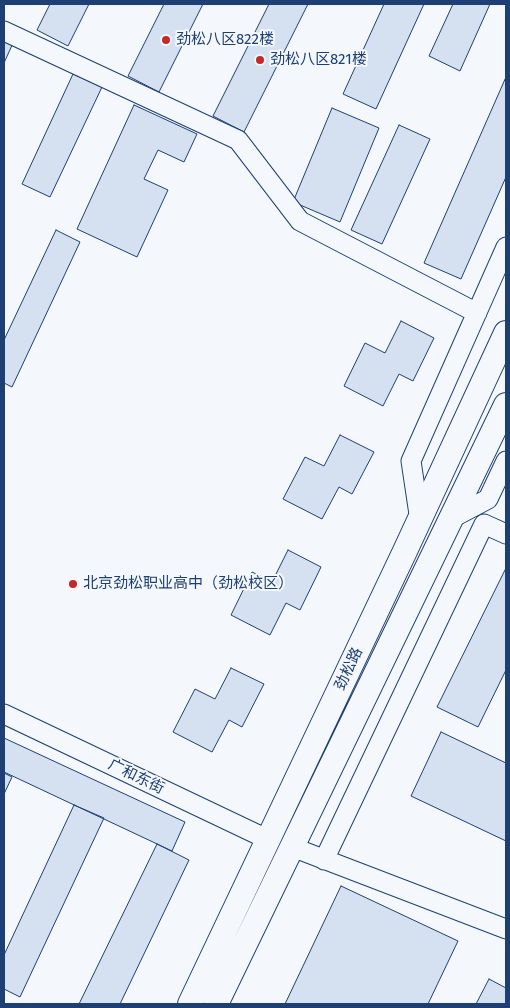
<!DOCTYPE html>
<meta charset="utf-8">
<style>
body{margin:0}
#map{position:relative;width:510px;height:1008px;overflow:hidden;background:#f4f7fb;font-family:"Fira Sans",sans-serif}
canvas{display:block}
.frame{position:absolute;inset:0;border:5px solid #1d3f73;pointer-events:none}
</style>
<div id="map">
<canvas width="510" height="1008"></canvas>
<div class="frame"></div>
</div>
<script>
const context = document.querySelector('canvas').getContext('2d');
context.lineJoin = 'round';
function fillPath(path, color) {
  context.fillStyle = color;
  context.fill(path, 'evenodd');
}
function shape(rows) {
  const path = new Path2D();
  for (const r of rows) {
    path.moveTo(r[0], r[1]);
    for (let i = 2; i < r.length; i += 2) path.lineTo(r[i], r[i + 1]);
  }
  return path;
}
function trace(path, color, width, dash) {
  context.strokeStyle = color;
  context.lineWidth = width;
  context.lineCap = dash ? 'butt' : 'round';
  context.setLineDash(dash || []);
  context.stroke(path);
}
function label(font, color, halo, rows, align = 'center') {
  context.font = font + ' "Fira Sans","Noto Sans SC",sans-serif';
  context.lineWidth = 4;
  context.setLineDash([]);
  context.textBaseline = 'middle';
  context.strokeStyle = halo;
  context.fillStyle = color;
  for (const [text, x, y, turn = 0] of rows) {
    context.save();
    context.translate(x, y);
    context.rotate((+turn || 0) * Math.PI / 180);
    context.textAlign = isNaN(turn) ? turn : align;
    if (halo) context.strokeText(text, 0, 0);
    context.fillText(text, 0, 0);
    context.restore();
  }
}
const building = shape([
 [50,4,89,4,68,46,37,30,50,4],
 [164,4,203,4,159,92,128,76,164,4],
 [269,4,308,4,244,132,213,116,269,4],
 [384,4,424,4,376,109,343,94,384,4],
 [453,4,490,4,460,71,429,56,453,4],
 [4,39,13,43,4,63,4,39],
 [73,74,102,87,50,197,22,184,73,74],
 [506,77,506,177,461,279,424,263,506,77],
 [134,105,197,134,184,162,158,150,144,179,168,190,137,257,77,229,134,105],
 [332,108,379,128,340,222,293,202,332,108],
 [399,125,430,139,382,244,351,230,399,125],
 [56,230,80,242,12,387,4,383,4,385,4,340,56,230],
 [401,321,434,338,413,381,399,374,383,406,344,386,365,343,385,353,401,321],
 [340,435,374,452,352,494,339,487,322,519,283,499,305,457,324,466,340,435],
 [288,550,321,567,300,610,286,603,270,635,231,615,252,572,272,582,288,550],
 [506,568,506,670,478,727,437,707,506,568],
 [231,668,264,684,242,727,229,720,212,752,173,732,195,689,215,699,231,668],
 [441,732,506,763,506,841,411,796,441,732],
 [4,738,185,822,172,851,4,772,4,738],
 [4,773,12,777,4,794,4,773],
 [74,805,104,818,20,997,4,989,4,955,74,805],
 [157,844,189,860,120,1004,79,1004,157,844],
 [341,886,458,941,428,1004,285,1004,341,886],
 [489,979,506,988,506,1004,476,1004,489,979]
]);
fillPath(building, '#d5e0f0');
trace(building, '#1d3f73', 1);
const minor = shape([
 [4,31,238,140,300,221,477,313],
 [452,518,488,499,506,461],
 [420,521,411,461,506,247],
 [4,714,269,840],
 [292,847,506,929],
 [324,860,484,524,506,534]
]);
const major = shape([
 [190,1004,405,551,506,333],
 [216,1004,506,405]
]);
trace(minor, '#1d3f73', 21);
trace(major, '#1d3f73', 26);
trace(minor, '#f4f7fb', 19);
trace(major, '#f4f7fb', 24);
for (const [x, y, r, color] of [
 [166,40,5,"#c62828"],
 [260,60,5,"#c62828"],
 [73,584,5,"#c62828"]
]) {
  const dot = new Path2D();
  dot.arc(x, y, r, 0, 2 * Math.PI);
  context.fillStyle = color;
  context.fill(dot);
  trace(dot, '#f4f7fb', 2);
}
label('15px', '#1d3f73', '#f4f7fb', [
 ["劲松八区822楼",176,40],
 ["劲松八区821楼",270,60],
 ["北京劲松职业高中（劲松校区）",83,584]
], 'left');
label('15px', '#1d3f73', '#f4f7fb', [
 ["劲松路",349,669,-65],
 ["广和东街",136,777,26]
]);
</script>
